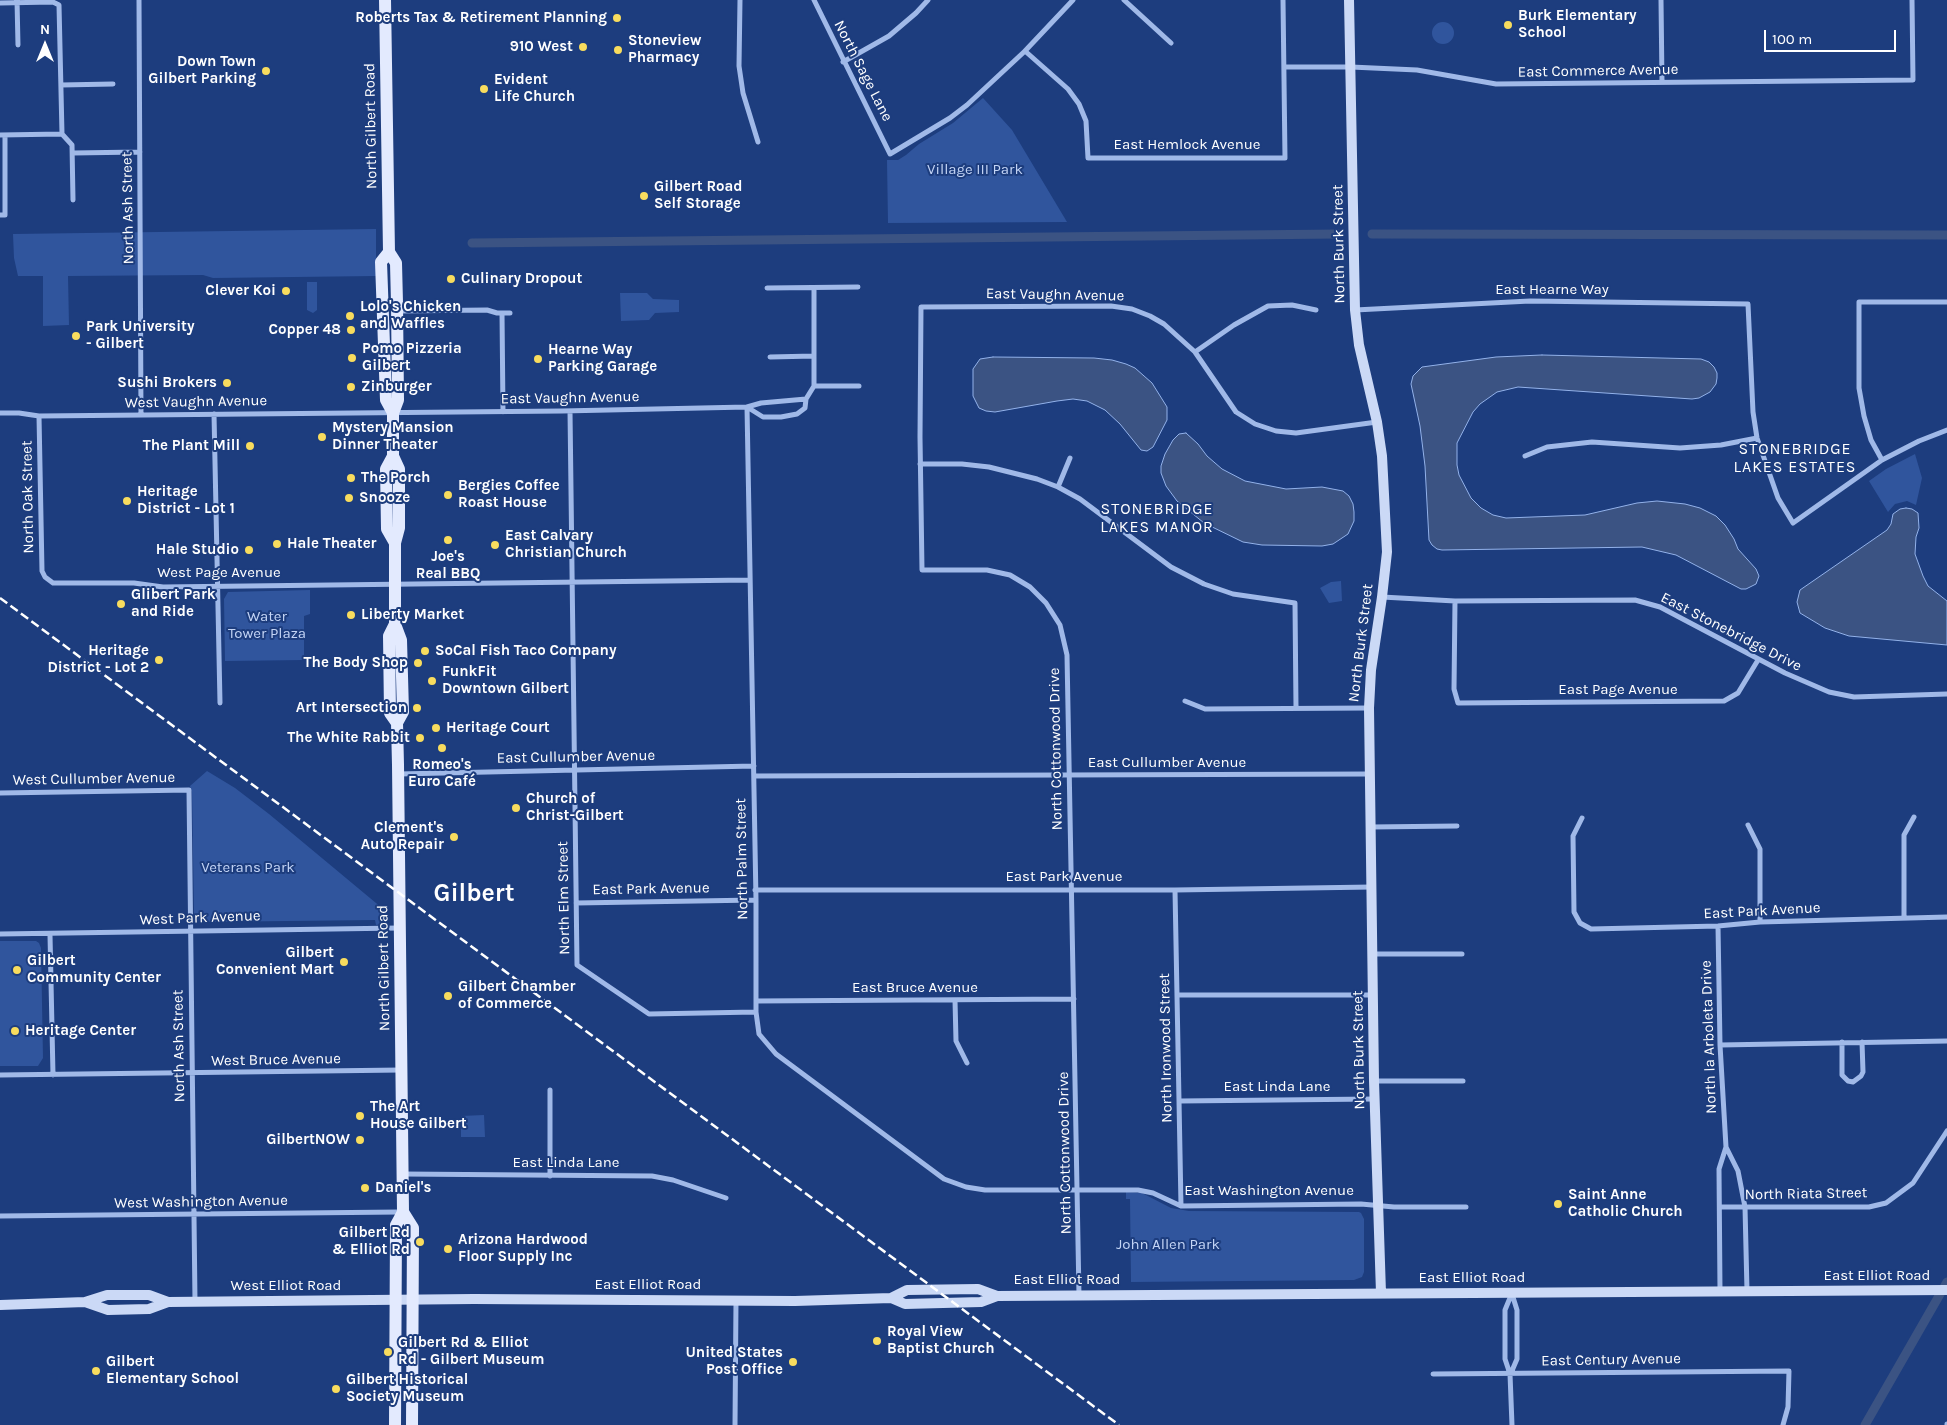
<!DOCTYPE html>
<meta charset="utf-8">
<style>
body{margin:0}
#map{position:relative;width:1947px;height:1425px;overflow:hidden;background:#1d3d7e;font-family:Karla,sans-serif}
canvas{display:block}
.north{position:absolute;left:20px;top:20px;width:50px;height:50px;-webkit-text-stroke:4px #1d3d7e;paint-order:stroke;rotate:0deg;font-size:14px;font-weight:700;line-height:20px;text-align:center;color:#fff}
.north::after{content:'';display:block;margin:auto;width:18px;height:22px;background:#fff;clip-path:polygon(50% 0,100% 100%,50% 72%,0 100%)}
.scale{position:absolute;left:1764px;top:30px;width:132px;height:22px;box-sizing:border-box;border:2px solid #fff;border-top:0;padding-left:6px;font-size:15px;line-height:18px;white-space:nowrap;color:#fff;-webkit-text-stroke:4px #1d3d7e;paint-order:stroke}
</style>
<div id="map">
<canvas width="1947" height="1425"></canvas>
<div class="north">N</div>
<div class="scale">100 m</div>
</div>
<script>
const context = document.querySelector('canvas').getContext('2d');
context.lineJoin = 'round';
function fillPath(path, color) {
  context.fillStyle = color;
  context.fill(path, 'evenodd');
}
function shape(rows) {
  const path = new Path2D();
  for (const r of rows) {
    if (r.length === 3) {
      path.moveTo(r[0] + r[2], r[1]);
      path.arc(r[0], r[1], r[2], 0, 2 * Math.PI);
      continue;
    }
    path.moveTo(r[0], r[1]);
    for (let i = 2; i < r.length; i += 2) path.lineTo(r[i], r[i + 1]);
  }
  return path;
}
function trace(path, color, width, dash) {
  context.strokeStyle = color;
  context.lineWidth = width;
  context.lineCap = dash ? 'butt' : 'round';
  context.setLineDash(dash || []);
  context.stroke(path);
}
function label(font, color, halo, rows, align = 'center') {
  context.font = font + ' Karla,sans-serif';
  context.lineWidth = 4;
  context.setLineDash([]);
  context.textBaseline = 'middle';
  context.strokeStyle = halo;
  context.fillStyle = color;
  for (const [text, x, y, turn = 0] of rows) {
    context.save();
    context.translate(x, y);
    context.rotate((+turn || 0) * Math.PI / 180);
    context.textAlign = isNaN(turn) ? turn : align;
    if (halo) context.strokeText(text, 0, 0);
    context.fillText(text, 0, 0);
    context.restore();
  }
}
fillPath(shape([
 [1443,33,11],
 [983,98,1012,130,1067,222,888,223,887,160,898,160,906,155,919,144,953,123],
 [376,229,376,276,213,278,203,275,68,276,69,325,43,326,43,276,18,276,14,258,13,234],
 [307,282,317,282,317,310,313,313,307,310],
 [620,293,647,293,653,299,679,300,679,312,655,313,649,320,621,321],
 [1915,454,1922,478,1916,505,1907,501,1895,504,1888,512,1869,481,1886,469],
 [1341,581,1342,601,1329,603,1320,588,1331,582],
 [310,590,310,614,304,616,304,660,225,661,224,599,228,592],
 [207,771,235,788,269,814,388,913,387,921,383,924,376,925,375,920,201,922,197,921,194,913,192,792,190,786],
 [0,941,36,941,39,943,41,948,43,1058,38,1066,0,1066],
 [484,1115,485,1137,461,1137,461,1116],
 [1126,1192,1142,1193,1171,1208,1189,1211,1359,1212,1361,1213,1364,1219,1364,1272,1362,1277,1354,1280,1131,1282,1130,1199,1126,1199]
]), '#30559d');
const water = shape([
 [1542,355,1701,359,1709,362,1714,367,1717,373,1717,378,1716,384,1710,392,1699,398,1692,399,1518,387,1497,392,1480,404,1473,412,1457,443,1457,465,1459,475,1471,498,1481,508,1493,515,1506,518,1585,515,1637,503,1657,501,1685,504,1700,508,1716,516,1725,525,1734,539,1738,549,1756,569,1759,576,1756,584,1746,589,1741,589,1676,555,1642,547,1442,550,1437,549,1432,545,1429,540,1425,466,1420,426,1411,384,1413,376,1422,367,1496,357,1542,355],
 [993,357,1094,358,1112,360,1126,364,1135,368,1152,383,1167,407,1167,420,1153,447,1147,451,1141,450,1120,424,1105,410,1087,401,1073,399,1057,401,995,412,986,411,979,408,973,396,973,369,980,359,993,357],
 [1186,433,1198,444,1207,456,1222,469,1245,481,1286,489,1322,487,1343,491,1349,496,1353,504,1354,512,1354,521,1348,534,1333,544,1322,546,1262,545,1243,542,1204,523,1177,501,1166,486,1161,473,1161,466,1165,454,1173,440,1179,434,1186,433],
 [1906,508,1912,509,1918,513,1919,528,1916,537,1915,554,1923,576,1928,586,1947,601,1947,645,1849,636,1825,628,1800,613,1797,602,1800,590,1887,530,1891,524,1893,514,1900,509,1906,508]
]);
fillPath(water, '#3b5383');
trace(water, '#93b2ea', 1);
trace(shape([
 [1372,234,1947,235],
 [472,243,1338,234],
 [1865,1425,1947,1282]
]), '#3b5383', 9);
trace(shape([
 [17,0,18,45],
 [139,0,141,415],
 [740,0,739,66,743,93,758,142],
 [814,0,890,154,950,118,967,105,1025,51,1073,0],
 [1124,0,1171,43],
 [1661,0,1662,82],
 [0,3,53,2,59,5,62,134],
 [1025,51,1068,89,1079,104,1086,121,1088,158,1285,158,1283,0],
 [843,62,889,36,916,13,928,0],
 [1284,67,1351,67,1417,70,1496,84,1913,80,1912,0],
 [61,85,113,84],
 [0,135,62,134,72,145,73,200],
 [73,153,140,152],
 [0,215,5,215,5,135],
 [767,288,858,287],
 [1355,310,1530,301,1748,304,1753,412,1757,438,1778,498,1793,523,1882,460,1919,441,1947,430],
 [398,311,487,310,497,313,510,313],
 [502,313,503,412],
 [1195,352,1234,325,1268,306,1292,305,1316,310],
 [770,357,814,356],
 [814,386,859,386],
 [806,399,761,403,747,407,763,417,781,417,797,414,805,408,806,399,814,386,814,288],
 [570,411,577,965,649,1014,756,1012],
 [0,413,19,413,39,416,562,411,747,407,756,900,756,1012,759,1034,776,1054,944,1179,966,1187,985,1190,1138,1190,1153,1193,1181,1206,1361,1204,1394,1207,1466,1207],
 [214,414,220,703],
 [39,416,42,571,45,577,53,583,134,583,163,587,750,580],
 [1525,456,1547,447,1592,442,1680,448,1721,445,1757,438],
 [1882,460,1871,440,1864,416,1859,388,1859,302,1947,302],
 [920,464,962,464,989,467,1037,479,1058,487,1080,499,1171,567,1204,584,1233,594,1295,603,1296,708],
 [1058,487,1070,458],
 [1382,597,1455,601,1635,600,1660,607,1785,673,1829,692,1854,697,1947,694],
 [1455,601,1454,689,1458,703,1724,701,1738,693,1758,660],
 [1185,701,1205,709,1369,708],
 [399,774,754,766],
 [754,776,1370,774],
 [0,793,189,790,195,1302],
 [1582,818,1573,836,1574,912,1580,923,1591,929,1718,926,1760,922,1947,917],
 [1748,825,1760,849,1760,922],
 [1371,827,1457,826],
 [755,890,1175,890,1372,887],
 [1175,890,1181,1206],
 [576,903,756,900],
 [1904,917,1904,835,1914,817],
 [1718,926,1720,1045,1726,1147],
 [0,934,399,928],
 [50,935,53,1075],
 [1373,954,1462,954],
 [1177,995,1373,995],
 [955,1000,956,1041,967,1063],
 [756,1001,1074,999],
 [1842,1042,1842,1075,1848,1081,1853,1082,1861,1076,1863,1072,1862,1042],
 [1720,1045,1947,1041],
 [0,1075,401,1070],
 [1374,1081,1463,1081],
 [550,1090,550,1176],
 [1180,1101,1374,1099],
 [403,1174,652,1176,673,1180,726,1198],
 [1720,1207,1869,1207,1886,1203,1913,1183,1947,1131],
 [0,1216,400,1212],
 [1720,1291,1719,1169,1726,1147,1738,1171,1745,1207,1747,1291],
 [1512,1293,1505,1310,1505,1359,1510,1374,1512,1425],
 [1079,1295,1067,655,1060,625,1046,603,1030,587,1010,575,987,570,922,570,920,437,921,307,1111,306,1132,309,1150,316,1164,324,1195,352,1236,412,1255,424,1276,431,1296,433,1377,422],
 [1511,1373,1517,1359,1517,1310,1512,1294],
 [1433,1374,1789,1371,1788,1407,1783,1425],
 [735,1425,736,1301],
 [1947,1425,1947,1424]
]), '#a0b9e8', 5);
trace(shape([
 [1349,0,1355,310,1359,345,1377,422,1382,456,1387,552,1382,597,1371,670,1369,708,1374,1081,1381,1293],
 [891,1298,905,1304,981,1302,997,1296],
 [85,1302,108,1310,149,1309,168,1302,474,1299,795,1301,891,1298,907,1290,978,1289,997,1296,1947,1290],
 [0,1305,85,1302,107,1295,149,1295,168,1302]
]), '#cbd9f6', 10);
trace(shape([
 [385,0,389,252,396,263,397,303,398,400,393,413,393,456,399,469,399,528,395,543,395,624,401,640,403,712,397,723],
 [389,252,381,262,386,400,393,413],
 [393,456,386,469,387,529,395,543],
 [395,624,389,636,390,713,397,723,398,765,403,1212,396,1225,395,1425],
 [403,1212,413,1228,412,1425]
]), '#e3eafe', 12);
trace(shape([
 [0,598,1119,1425]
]), '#fff', 2.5, [9, 4]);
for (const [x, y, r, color] of [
 [617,18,5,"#f8dc5e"],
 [1508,25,5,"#f8dc5e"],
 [583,47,5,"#f8dc5e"],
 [618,50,5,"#f8dc5e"],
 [266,71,5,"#f8dc5e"],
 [484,89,5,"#f8dc5e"],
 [644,196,5,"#f8dc5e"],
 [451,279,5,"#f8dc5e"],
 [286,291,5,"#f8dc5e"],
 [350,316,5,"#f8dc5e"],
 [351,330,5,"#f8dc5e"],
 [76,336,5,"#f8dc5e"],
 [352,358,5,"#f8dc5e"],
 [538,359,5,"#f8dc5e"],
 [227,383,5,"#f8dc5e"],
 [351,387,5,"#f8dc5e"],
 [322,437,5,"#f8dc5e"],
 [250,446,5,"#f8dc5e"],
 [351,478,5,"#f8dc5e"],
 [448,495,5,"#f8dc5e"],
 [349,498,5,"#f8dc5e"],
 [127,501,5,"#f8dc5e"],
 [448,540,5,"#f8dc5e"],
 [277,544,5,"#f8dc5e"],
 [495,545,5,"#f8dc5e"],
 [249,550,5,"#f8dc5e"],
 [121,604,5,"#f8dc5e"],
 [351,615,5,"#f8dc5e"],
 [425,651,5,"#f8dc5e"],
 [159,660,5,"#f8dc5e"],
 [418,663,5,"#f8dc5e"],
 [432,681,5,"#f8dc5e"],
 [417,708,5,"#f8dc5e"],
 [436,728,5,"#f8dc5e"],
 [420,738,5,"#f8dc5e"],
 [442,748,5,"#f8dc5e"],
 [516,808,5,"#f8dc5e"],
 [454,837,5,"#f8dc5e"],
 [344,962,5,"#f8dc5e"],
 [17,970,5,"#f8dc5e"],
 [448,996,5,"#f8dc5e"],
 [15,1031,5,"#f8dc5e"],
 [360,1116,5,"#f8dc5e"],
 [360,1140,5,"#f8dc5e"],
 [365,1188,5,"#f8dc5e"],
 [1558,1204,5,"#f8dc5e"],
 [420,1242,5,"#f8dc5e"],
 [448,1249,5,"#f8dc5e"],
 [877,1341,5,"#f8dc5e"],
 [388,1352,5,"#f8dc5e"],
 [793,1362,5,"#f8dc5e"],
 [96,1371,5,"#f8dc5e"],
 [336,1389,5,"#f8dc5e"]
]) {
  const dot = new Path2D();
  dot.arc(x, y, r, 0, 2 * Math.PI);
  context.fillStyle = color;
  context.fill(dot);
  trace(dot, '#1d3d7e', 2);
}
label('bold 15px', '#fff', '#1d3d7e', [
 ["Burk Elementary",1518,16],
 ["School",1518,33],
 ["Roberts Tax & Retirement Planning",607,18,"right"],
 ["Stoneview",628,41],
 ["Pharmacy",628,58],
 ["910 West",573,47,"right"],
 ["Down Town",256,62,"right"],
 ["Gilbert Parking",256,79,"right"],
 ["Evident",494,80],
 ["Life Church",494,97],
 ["Gilbert Road",654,187],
 ["Self Storage",654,204],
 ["Culinary Dropout",461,279],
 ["Clever Koi",276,291,"right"],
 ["Lolo's Chicken",360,307],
 ["and Waffles",360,324],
 ["Park University",86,327],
 ["- Gilbert",86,344],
 ["Copper 48",341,330,"right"],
 ["Pomo Pizzeria",362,349],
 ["Gilbert",362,366],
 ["Hearne Way",548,350],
 ["Parking Garage",548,367],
 ["Sushi Brokers",217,383,"right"],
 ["Zinburger",361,387],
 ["Mystery Mansion",332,428],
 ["Dinner Theater",332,445],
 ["The Plant Mill",240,446,"right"],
 ["The Porch",361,478],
 ["Bergies Coffee",458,486],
 ["Roast House",458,503],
 ["Heritage",137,492],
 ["District - Lot 1",137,509],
 ["Snooze",359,498],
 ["East Calvary",505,536],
 ["Christian Church",505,553],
 ["Hale Theater",287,544],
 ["Hale Studio",239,550,"right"],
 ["Joe's",448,557,"center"],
 ["Real BBQ",448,574,"center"],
 ["Glibert Park",131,595],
 ["and Ride",131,612],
 ["Liberty Market",361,615],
 ["Heritage",149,651,"right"],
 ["District - Lot 2",149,668,"right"],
 ["SoCal Fish Taco Company",435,651],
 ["The Body Shop",408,663,"right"],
 ["FunkFit",442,672],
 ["Downtown Gilbert",442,689],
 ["Art Intersection",407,708,"right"],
 ["Heritage Court",446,728],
 ["The White Rabbit",410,738,"right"],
 ["Romeo's",442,765,"center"],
 ["Euro Café",442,782,"center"],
 ["Church of",526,799],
 ["Christ-Gilbert",526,816],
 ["Clement's",444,828,"right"],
 ["Auto Repair",444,845,"right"],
 ["Gilbert",334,953,"right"],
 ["Convenient Mart",334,970,"right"],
 ["Gilbert",27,961],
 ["Community Center",27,978],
 ["Gilbert Chamber",458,987],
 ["of Commerce",458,1004],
 ["Heritage Center",25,1031],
 ["The Art",370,1107],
 ["House Gilbert",370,1124],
 ["GilbertNOW",350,1140,"right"],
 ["Daniel's",375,1188],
 ["Saint Anne",1568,1195],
 ["Catholic Church",1568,1212],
 ["Gilbert Rd",410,1233,"right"],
 ["& Elliot Rd",410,1250,"right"],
 ["Arizona Hardwood",458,1240],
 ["Floor Supply Inc",458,1257],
 ["Royal View",887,1332],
 ["Baptist Church",887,1349],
 ["Gilbert Rd & Elliot",398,1343],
 ["Rd - Gilbert Museum",398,1360],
 ["United States",783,1353,"right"],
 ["Post Office",783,1370,"right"],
 ["Gilbert",106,1362],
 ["Elementary School",106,1379],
 ["Gilbert Historical",346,1380],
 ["Society Museum",346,1397]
], 'left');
label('15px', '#fff', '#1d3d7e', [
 ["North Sage Lane",863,71,63],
 ["East Commerce Avenue",1598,71,-1],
 ["North Gilbert Road",371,126,-91],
 ["East Hemlock Avenue",1187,145],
 ["North Ash Street",128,208,-91],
 ["North Burk Street",1339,244,-91],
 ["East Hearne Way",1552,290],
 ["East Vaughn Avenue",1055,295,1],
 ["East Vaughn Avenue",570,398,-1],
 ["West Vaughn Avenue",196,402,-1],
 ["North Oak Street",28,497,-91],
 ["West Page Avenue",219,573],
 ["East Stonebridge Drive",1731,632,27],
 ["North Burk Street",1361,643,-83],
 ["East Page Avenue",1618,690],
 ["North Cottonwood Drive",1056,749,-91],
 ["East Cullumber Avenue",576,757,-1],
 ["East Cullumber Avenue",1167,763],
 ["West Cullumber Avenue",94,779,-1],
 ["North Palm Street",742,859,-91],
 ["East Park Avenue",1064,877],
 ["East Park Avenue",651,889,-1],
 ["North Elm Street",564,898,-91],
 ["East Park Avenue",1762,911,-3],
 ["West Park Avenue",200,918,-2],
 ["North Gilbert Road",384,968,-91],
 ["East Bruce Avenue",915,988],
 ["North la Arboleta Drive",1709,1037,-92],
 ["North Ash Street",179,1046,-91],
 ["North Ironwood Street",1166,1048,-91],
 ["North Burk Street",1359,1050,-91],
 ["West Bruce Avenue",276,1060,-1],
 ["East Linda Lane",1277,1087],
 ["North Cottonwood Drive",1065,1153,-91],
 ["East Linda Lane",566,1163],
 ["East Washington Avenue",1269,1191],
 ["North Riata Street",1806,1194,-1],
 ["West Washington Avenue",201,1202,-1],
 ["East Elliot Road",1877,1276],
 ["East Elliot Road",1472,1278],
 ["East Elliot Road",1067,1280],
 ["East Elliot Road",648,1285],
 ["West Elliot Road",286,1286],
 ["East Century Avenue",1611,1360,-1]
]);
label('15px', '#c4d5f6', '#1d3d7e', [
 ["Village III Park",975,170],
 ["Water",267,617],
 ["Tower Plaza",267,634],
 ["Veterans Park",248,868],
 ["John Allen Park",1168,1245]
]);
context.letterSpacing = '1px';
label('16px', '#fff', '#1d3d7e', [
 ["STONEBRIDGE",1795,449],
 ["LAKES ESTATES",1795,467],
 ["STONEBRIDGE",1157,509],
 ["LAKES MANOR",1157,527]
]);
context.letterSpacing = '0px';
label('bold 25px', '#fff', '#1d3d7e', [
 ["Gilbert",474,894]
]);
</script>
